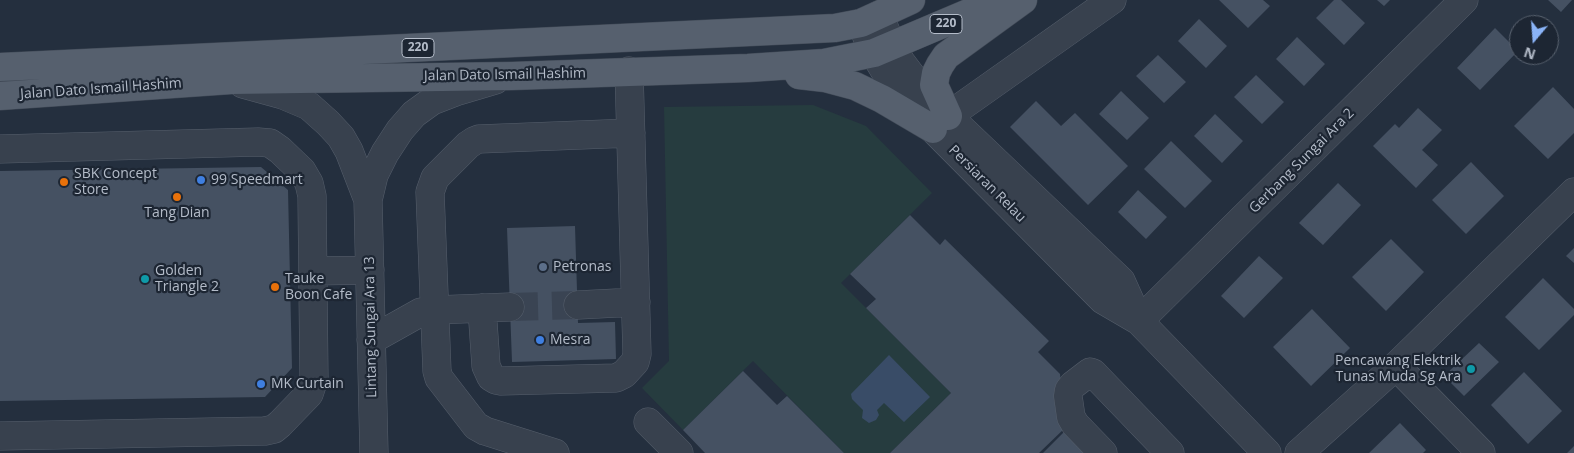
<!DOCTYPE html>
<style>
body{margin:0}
#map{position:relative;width:1574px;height:453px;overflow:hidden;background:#242f3e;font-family:"Open Sans",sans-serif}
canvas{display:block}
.north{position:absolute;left:1509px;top:15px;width:50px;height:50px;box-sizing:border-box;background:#1d2633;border:1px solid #59626f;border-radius:50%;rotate:198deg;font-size:14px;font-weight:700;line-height:20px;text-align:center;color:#b4bcc9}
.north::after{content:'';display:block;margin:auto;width:18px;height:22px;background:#8ab4f8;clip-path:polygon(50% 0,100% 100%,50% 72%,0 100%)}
</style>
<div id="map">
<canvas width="1574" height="453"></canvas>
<div class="north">N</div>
</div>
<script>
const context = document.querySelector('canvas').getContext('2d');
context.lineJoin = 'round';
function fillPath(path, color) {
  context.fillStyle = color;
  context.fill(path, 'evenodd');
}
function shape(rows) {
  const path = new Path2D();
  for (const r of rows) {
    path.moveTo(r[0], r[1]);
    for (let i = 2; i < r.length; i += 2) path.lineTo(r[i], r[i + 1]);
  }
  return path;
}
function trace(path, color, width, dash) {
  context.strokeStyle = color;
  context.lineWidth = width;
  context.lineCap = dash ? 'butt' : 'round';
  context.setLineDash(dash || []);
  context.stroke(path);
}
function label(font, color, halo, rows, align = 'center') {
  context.font = font + ' "Open Sans",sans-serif';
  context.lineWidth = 4.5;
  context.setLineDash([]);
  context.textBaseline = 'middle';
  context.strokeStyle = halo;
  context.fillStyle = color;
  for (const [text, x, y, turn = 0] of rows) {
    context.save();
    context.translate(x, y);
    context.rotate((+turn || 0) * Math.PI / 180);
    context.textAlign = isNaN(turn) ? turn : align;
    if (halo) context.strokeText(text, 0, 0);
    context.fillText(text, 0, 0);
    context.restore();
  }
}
fillPath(shape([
 [813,105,866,126,932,193,841,283,951,393,890,453,844,453,753,361,683,430,642,388,669,361,664,107]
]), '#263c3f');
fillPath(shape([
 [889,355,930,397,904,422,884,403,877,410,879,415,876,420,869,423,862,418,863,410,852,399,851,394]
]), '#394c67');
fillPath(shape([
 [1219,0,1263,0,1270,6,1248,28],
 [1334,0,1341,0,1365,23,1344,45,1316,18],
 [1377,0,1390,0,1384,6],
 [1548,0,1572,0,1561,12],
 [1199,19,1227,46,1206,68,1178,41],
 [1495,28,1518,51,1480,90,1457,68],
 [1297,37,1325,64,1304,86,1276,59],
 [1158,55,1186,82,1164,103,1136,76],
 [1256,75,1284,102,1262,124,1234,97],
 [1553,87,1574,109,1574,133,1548,159,1514,126],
 [1121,91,1149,118,1127,140,1099,114],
 [1036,101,1061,126,1075,113,1128,166,1088,205,1010,127],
 [1418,108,1442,130,1422,150,1438,165,1416,188,1373,146,1395,124,1399,128],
 [1215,114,1243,141,1222,163,1194,136],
 [1171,141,1212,181,1185,208,1144,169],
 [1471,162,1504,196,1466,234,1432,200],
 [261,167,288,190,292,368,265,397,0,401,0,171],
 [1338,183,1361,205,1323,245,1299,223],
 [1138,190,1167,217,1146,239,1118,212],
 [910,215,940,245,945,239,1049,341,1038,352,1060,374,1066,427,1039,453,890,453,951,393,866,308,876,299,850,274],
 [575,226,578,323,615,322,616,359,512,362,507,228],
 [1391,239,1424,272,1386,311,1352,277],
 [1574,248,1574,263,1566,256],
 [1259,256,1283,278,1244,318,1221,296],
 [1543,278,1574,309,1574,315,1539,350,1505,317],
 [1312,309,1350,348,1311,386,1273,347],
 [1479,343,1499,362,1464,396,1444,376],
 [743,371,777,405,787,396,844,453,705,453,683,430],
 [1524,372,1562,411,1528,444,1491,405],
 [1400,423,1426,450,1423,453,1369,453],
 [1066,430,1088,453,1043,453],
 [1574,446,1574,453,1567,453]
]), '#455162');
trace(shape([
 [510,307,578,305]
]), '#3a4453', 28, [28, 14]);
const minor = shape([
 [879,15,892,46,901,62,923,91,948,116,1121,281,1139,321],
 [861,23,874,53,895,88,933,129,1103,300,1139,321,1267,453],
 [243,84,283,95,309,106,328,123,341,137,349,151,368,200],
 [948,116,1112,0],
 [0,149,258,142,270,143,280,150,302,171,309,183,312,196,314,379,309,394,280,424,274,429,265,431,0,436],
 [313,271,370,270],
 [578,305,636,302],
 [482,308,486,366,491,377,496,380,501,381,616,378,624,374,635,362,637,354,629,71],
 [1139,321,1464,0],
 [371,340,421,312,435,310,510,307],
 [1396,366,1481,453],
 [648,422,679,453],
 [374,453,368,200,374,175,385,153,400,130,414,114,432,101,458,91,495,80],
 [555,453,485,431,476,426,439,378,437,371,430,192,435,178,468,145,474,141,479,139,631,133],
 [1103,453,1075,424,1071,417,1068,396,1069,390,1073,385,1090,372,1093,373,1170,453],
 [1299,453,1396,366,1574,192]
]);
const major = shape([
 [0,67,835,28,861,23,911,0],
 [799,75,825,78,855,86,882,99,933,129],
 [0,96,231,80,512,76,748,68,824,63,874,53,999,0],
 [948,116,934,85,936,73,940,65,946,56,1023,0]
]);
trace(minor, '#565f6c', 29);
trace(major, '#414a57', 29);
trace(minor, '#38414e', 28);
trace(major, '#56606e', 28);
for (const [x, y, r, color] of [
 [201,180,5,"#3f7fe0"],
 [64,182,5,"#e8710a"],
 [177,197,5,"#e8710a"],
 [543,267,5,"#5c6f8a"],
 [145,279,5,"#0f9aa8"],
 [275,287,5,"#e8710a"],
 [540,340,5,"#3f7fe0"],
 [1471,369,5,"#0f9aa8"],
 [261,384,5,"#3f7fe0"]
]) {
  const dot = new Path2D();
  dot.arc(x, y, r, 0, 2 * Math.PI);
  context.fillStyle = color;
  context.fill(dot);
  trace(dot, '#1d2633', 2);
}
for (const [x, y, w] of [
 [946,24,32],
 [418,48,32]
]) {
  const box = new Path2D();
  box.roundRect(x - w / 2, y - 9.5, w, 19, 4);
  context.fillStyle = '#1d2633';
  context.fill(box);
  trace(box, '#b4bcc9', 1);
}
label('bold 12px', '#b4bcc9', null, [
 ["220",946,24],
 ["220",418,48]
]);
label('14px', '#b4bcc9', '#1d2633', [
 ["Jalan Dato Ismail Hashim",505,75,-1],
 ["Jalan Dato Ismail Hashim",101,89,-4],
 ["Gerbang Sungai Ara 2",1302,161,-45],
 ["Persiaran Relau",987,184,45],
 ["Lintang Sungai Ara 13",371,327,-91]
]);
label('14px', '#b4bcc9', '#1d2633', [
 ["SBK Concept",74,174],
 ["Store",74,190],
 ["99 Speedmart",211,180],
 ["Tang Dian",177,213,"center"],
 ["Petronas",553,267],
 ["Golden",155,271],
 ["Triangle 2",155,287],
 ["Tauke",285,279],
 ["Boon Cafe",285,295],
 ["Mesra",550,340],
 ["Pencawang Elektrik",1461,361,"right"],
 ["Tunas Muda Sg Ara",1461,377,"right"],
 ["MK Curtain",271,384]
], 'left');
</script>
